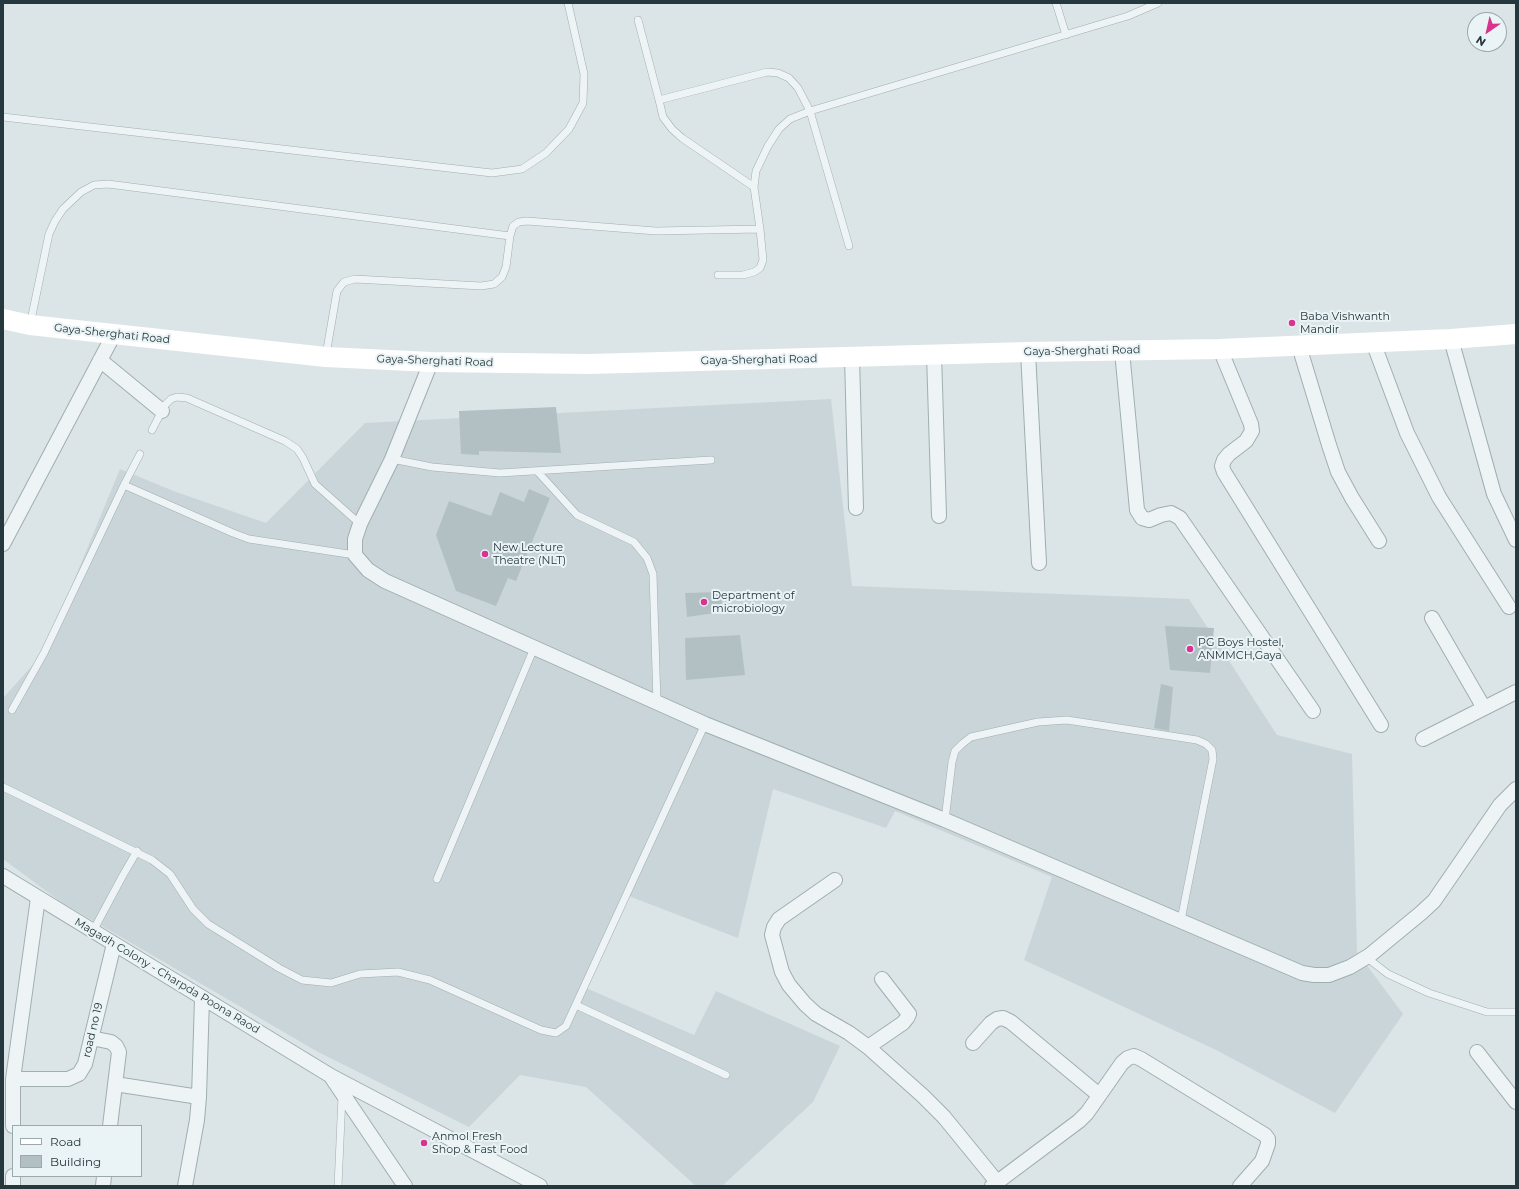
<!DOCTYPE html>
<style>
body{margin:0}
#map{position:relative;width:1519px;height:1189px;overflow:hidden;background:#dbe5e7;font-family:Montserrat,sans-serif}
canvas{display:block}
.frame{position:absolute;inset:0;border:4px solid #24383e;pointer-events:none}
.legend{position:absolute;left:12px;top:1125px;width:130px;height:52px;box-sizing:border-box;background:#eaf3f5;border:1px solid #9ba8ac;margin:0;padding:5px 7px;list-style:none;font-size:12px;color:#24383e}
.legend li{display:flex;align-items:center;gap:8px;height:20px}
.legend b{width:20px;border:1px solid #9ba8ac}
.north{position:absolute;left:1467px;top:12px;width:40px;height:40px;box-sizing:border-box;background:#eaf3f5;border:1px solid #9ba8ac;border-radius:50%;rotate:214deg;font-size:11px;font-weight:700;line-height:16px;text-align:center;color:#24383e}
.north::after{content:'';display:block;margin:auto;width:14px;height:18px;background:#db318f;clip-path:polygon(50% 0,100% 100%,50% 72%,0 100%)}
</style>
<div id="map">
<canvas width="1519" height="1189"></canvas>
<div class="frame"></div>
<ul class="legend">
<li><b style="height:5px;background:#fff"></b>Road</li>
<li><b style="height:11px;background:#b2c0c4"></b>Building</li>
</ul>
<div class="north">N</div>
</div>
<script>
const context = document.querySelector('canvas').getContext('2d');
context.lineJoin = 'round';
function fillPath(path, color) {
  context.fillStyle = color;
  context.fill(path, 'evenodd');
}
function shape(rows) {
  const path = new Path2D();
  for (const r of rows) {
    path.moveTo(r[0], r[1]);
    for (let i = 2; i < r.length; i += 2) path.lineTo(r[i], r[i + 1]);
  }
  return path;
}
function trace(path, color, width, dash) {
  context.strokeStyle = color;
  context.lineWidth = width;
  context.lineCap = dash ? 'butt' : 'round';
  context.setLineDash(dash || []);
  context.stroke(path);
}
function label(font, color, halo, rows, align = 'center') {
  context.font = font + ' Montserrat,sans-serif';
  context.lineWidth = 4;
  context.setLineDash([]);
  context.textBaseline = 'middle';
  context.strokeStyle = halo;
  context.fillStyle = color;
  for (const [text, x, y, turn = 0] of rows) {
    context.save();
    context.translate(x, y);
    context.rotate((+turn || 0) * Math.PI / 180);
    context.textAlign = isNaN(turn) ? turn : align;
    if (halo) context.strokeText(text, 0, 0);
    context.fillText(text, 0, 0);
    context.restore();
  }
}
fillPath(shape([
 [831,399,852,586,1189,599,1277,735,1352,754,1357,952,1403,1014,1335,1113,1216,1050,1024,960,1052,877,895,811,886,828,773,789,738,938,626,895,586,988,694,1035,716,991,840,1046,813,1102,722,1186,696,1186,586,1087,520,1075,469,1127,318,1052,61,902,3,859,3,698,41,656,70,590,120,469,176,492,266,523,365,423]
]), '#c9d5d9');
fillPath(shape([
 [556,407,561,453,479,451,479,455,461,454,459,411],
 [529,489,550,498,516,581,508,578,496,606,456,591,436,535,449,501,491,516,500,492,524,502],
 [721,592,722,612,687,617,685,593],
 [1165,626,1214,628,1210,673,1170,670],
 [740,635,745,675,686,680,685,638],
 [1161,684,1173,687,1169,731,1154,728]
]), '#b2c0c4');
const service = shape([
 [1056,3,1066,35],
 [638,20,659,100,767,72,778,73,789,78,798,88,810,111,849,246],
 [659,100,663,117,672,129,682,138,754,187],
 [3,117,492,173,522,169,546,153,569,129,583,103,584,74,568,3],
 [718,275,743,275,754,272,760,268,763,260,760,229],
 [30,325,49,234,55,221,63,209,81,192,94,185,108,184,510,236,513,226,519,222,527,221,656,231,760,229,754,187,756,171,768,146,779,129,790,119,810,111,1128,16,1158,3],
 [326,355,337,291,344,282,355,279,481,286,494,284,502,277,506,267,510,236],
 [152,430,165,405,171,399,177,397,187,398,285,441,297,449,303,458,315,484,360,524],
 [392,459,432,467,500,473,711,460],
 [537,471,577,515,634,542,647,558,653,574,657,703],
 [124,485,140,454],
 [12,710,44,653,124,485,233,533,249,539,355,555],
 [3,787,152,860,170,874,193,909,208,924,279,968,302,980,331,983,360,974,398,972,430,980,541,1030,556,1033,566,1026,705,724],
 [945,820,952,762,955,751,962,744,971,737,1038,722,1067,720,1197,740,1206,744,1212,750,1213,759,1181,920],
 [437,879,534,648],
 [93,931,122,877,137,851],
 [1366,957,1388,974,1429,993,1487,1012,1516,1012],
 [576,1005,726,1075],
 [338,1186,342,1096]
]);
const minor = shape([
 [1451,339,1494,494,1516,540],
 [1373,342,1407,433,1439,497,1509,607],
 [1299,346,1329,445,1338,472,1352,498,1379,541],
 [1220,349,1251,424,1252,431,1246,441,1229,454,1224,460,1222,466,1224,472,1381,725],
 [1122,351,1137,510,1142,518,1149,520,1161,515,1171,513,1180,518,1313,711],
 [1028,352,1039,563],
 [934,354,939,516],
 [852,357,856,508],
 [100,360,162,411],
 [431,362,392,459,360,524,355,539,355,555,368,570,385,581,705,724,945,820,1302,973,1314,975,1329,975,1350,967,1370,955,1421,913,1434,901,1500,805,1516,789],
 [3,544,114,334],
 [1432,618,1484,708],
 [1423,739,1516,692],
 [3,876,331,1076,540,1186],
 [835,880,779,919,774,927,772,935,782,972,789,985,805,1004,816,1014,849,1033,868,1047,923,1096,944,1117,997,1182],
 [91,1038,111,1042,116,1046,119,1052,110,1126],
 [973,1043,991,1023,997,1019,1003,1018,1011,1022,1099,1095],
 [868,1047,903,1023,907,1018,909,1014,882,979],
 [1477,1052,1516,1102],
 [332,1078,405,1186],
 [13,1079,68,1079,79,1074,85,1064,114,944],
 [115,1084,199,1097],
 [13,1126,13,1079,38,898],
 [13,1176,13,1186],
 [103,1186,104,1176],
 [185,1186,197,1120,199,1097,202,998],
 [992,1186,1079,1121,1087,1113,1122,1063,1128,1058,1134,1056,1141,1059,1265,1135,1268,1139,1268,1144,1262,1161,1240,1186]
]);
trace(service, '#a0aeb1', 8);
trace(minor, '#a0aeb1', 16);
trace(service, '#eef3f5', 7);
trace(minor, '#eef3f5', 14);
trace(shape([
 [3,319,30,325,326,357,431,362,589,364,1028,352,1220,349,1451,339,1516,334]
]), '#fff', 20);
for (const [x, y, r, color] of [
 [1292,323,4,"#db318f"],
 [485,554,4,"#db318f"],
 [704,602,4,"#db318f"],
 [1190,649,4,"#db318f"],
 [424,1143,4,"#db318f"]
]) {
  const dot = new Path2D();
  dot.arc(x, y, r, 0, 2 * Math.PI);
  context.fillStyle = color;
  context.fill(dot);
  trace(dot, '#eaf3f5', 1.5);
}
label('11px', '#24383e', '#eaf3f5', [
 ["Baba Vishwanth",1300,317],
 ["Mandir",1300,330],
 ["New Lecture",493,548],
 ["Theatre (NLT)",493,561],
 ["Department of",712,596],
 ["microbiology",712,609],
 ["PG Boys Hostel,",1198,643],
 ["ANMMCH,Gaya",1198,656],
 ["Anmol Fresh",432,1137],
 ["Shop & Fast Food",432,1150]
], 'left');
label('11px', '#24383e', '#eaf3f5', [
 ["Gaya-Sherghati Road",112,334,6],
 ["Gaya-Sherghati Road",1082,351,-1],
 ["Gaya-Sherghati Road",759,360,-1],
 ["Gaya-Sherghati Road",435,361,2],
 ["Magadh Colony - Charpda Poona Raod",167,976,31],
 ["road no 19",93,1030,-77]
]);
</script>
